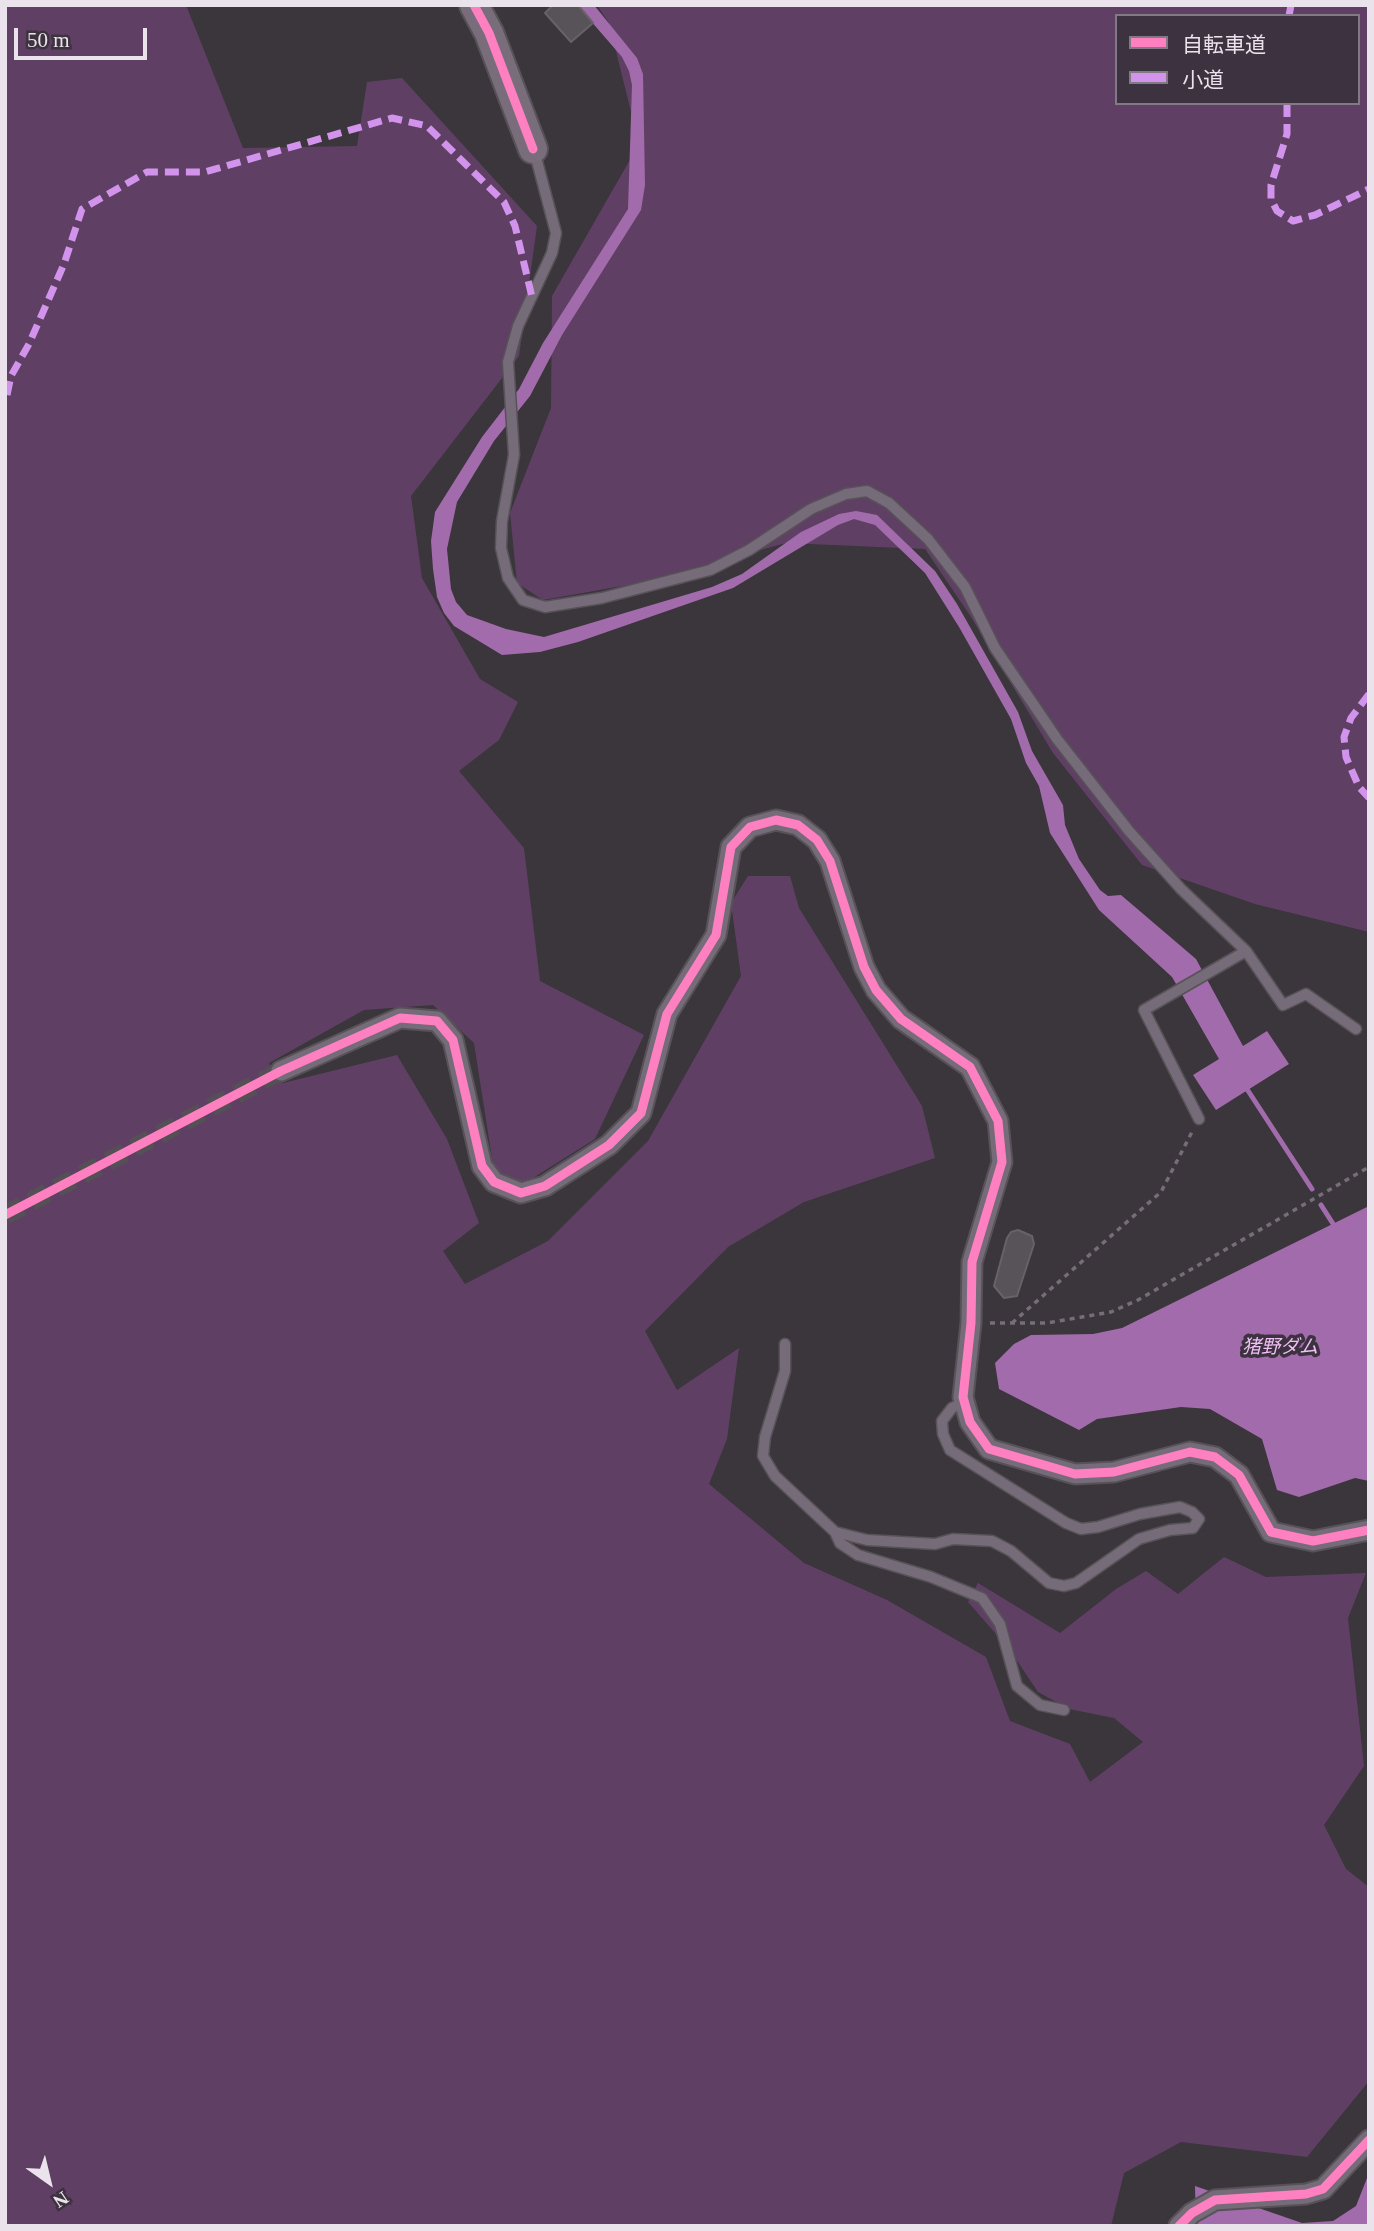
<!DOCTYPE html>
<meta charset="utf-8">
<style>
body{margin:0}
#map{position:relative;width:1374px;height:2231px;overflow:hidden;background:#3b353c;font-family:"Times New Roman","Noto Sans JP",serif}
canvas{display:block}
.frame{position:absolute;inset:0;border:7px solid #ebe3ec;pointer-events:none}
.legend{position:absolute;left:1115px;top:14px;width:245px;height:91px;box-sizing:border-box;background:#3d323f;border:2px solid #837984;margin:0;padding:9px 12px;list-style:none;font-size:21px;color:#ebe3ec}
.legend li{display:flex;align-items:center;gap:14px;height:35px}
.legend b{width:35px;border:2px solid #837984}
.north{position:absolute;left:14px;top:2147px;width:70px;height:70px;-webkit-text-stroke:5px #3d323f;paint-order:stroke;rotate:146deg;font-size:19px;font-weight:700;line-height:28px;text-align:center;color:#ebe3ec}
.north::after{content:'';display:block;margin:auto;width:24px;height:32px;background:#ebe3ec;clip-path:polygon(50% 0,100% 100%,50% 72%,0 100%)}
.scale{position:absolute;left:14px;top:28px;width:133px;height:32px;box-sizing:border-box;border:4px solid #ebe3ec;border-top:0;padding-left:9px;font-size:21px;line-height:24px;white-space:nowrap;color:#ebe3ec;-webkit-text-stroke:5px #3d323f;paint-order:stroke}
</style>
<div id="map">
<canvas width="1374" height="2231"></canvas>
<div class="frame"></div>
<ul class="legend">
<li><b style="height:9px;background:#ff80c0"></b>自転車道</li>
<li><b style="height:9px;background:#d193ec"></b>小道</li>
</ul>
<div class="north">N</div>
<div class="scale">50 m</div>
</div>
<script>
const context = document.querySelector('canvas').getContext('2d');
context.lineJoin = 'round';
function fillPath(path, color) {
  context.fillStyle = color;
  context.fill(path, 'evenodd');
}
function shape(rows) {
  const path = new Path2D();
  for (const r of rows) {
    path.moveTo(r[0], r[1]);
    for (let i = 2; i < r.length; i += 2) path.lineTo(r[i], r[i + 1]);
  }
  return path;
}
function trace(path, color, width, dash) {
  context.strokeStyle = color;
  context.lineWidth = width;
  context.lineCap = dash ? 'butt' : 'round';
  context.setLineDash(dash || []);
  context.stroke(path);
}
function label(font, color, halo, rows, align = 'center') {
  context.font = font + ' "Times New Roman","Noto Sans JP",serif';
  context.lineWidth = 7;
  context.setLineDash([]);
  context.textBaseline = 'middle';
  context.strokeStyle = halo;
  context.fillStyle = color;
  for (const [text, x, y, turn = 0] of rows) {
    context.save();
    context.translate(x, y);
    context.rotate((+turn || 0) * Math.PI / 180);
    context.textAlign = isNaN(turn) ? turn : align;
    if (halo) context.strokeText(text, 0, 0);
    context.fillText(text, 0, 0);
    context.restore();
  }
}
fillPath(shape([
 [5,5,186,5,243,148,357,146,367,82,402,78,537,226,519,356,411,496,422,578,480,679,518,702,499,740,459,771,524,848,540,981,644,1035,595,1139,509,1193,494,1171,474,1043,433,1005,364,1010,269,1063,283,1083,397,1055,447,1139,479,1223,443,1251,465,1284,548,1241,648,1141,741,976,731,903,748,876,790,876,799,908,922,1106,935,1158,804,1202,728,1247,645,1331,677,1390,739,1348,727,1439,709,1484,804,1563,887,1600,986,1657,1010,1721,1070,1744,1090,1782,1143,1742,1114,1718,1069,1709,1038,1692,1010,1650,968,1602,978,1583,1060,1633,1116,1589,1146,1571,1178,1594,1224,1557,1266,1577,1366,1573,1348,1618,1364,1766,1324,1825,1346,1869,1369,1887,1369,2081,1307,2157,1181,2142,1124,2173,1111,2226,5,2226],
 [597,5,1369,5,1369,932,1255,904,1142,865,1053,753,971,617,925,549,786,543,639,583,543,600,517,583,510,513,551,408,552,296,639,144,609,23],
 [1117,16,1358,16,1358,103,1117,103]
]), '#5f4064');
fillPath(shape([
 [577,5,594,5,637,58,643,74,645,185,641,210,562,335,530,396,494,441,457,502,447,549,451,589,456,602,467,615,506,629,544,637,712,587,742,574,801,532,839,514,856,511,877,515,935,571,957,604,1018,712,1032,751,1063,805,1065,825,1079,859,1100,890,1108,896,1121,895,1196,959,1243,1046,1267,1031,1289,1064,1216,1110,1193,1075,1219,1059,1172,977,1099,910,1050,833,1039,786,1026,763,1011,719,959,627,925,573,875,525,854,519,838,525,733,588,578,642,540,652,502,655,454,626,444,613,437,597,433,569,431,541,435,512,482,437,519,389,543,343,628,209,632,85,629,71,622,57],
 [1369,1206,1369,1481,1355,1478,1299,1497,1277,1490,1262,1439,1210,1409,1181,1407,1097,1419,1079,1430,999,1389,995,1363,1014,1344,1031,1335,1093,1334,1122,1328],
 [1369,2173,1369,2226,1196,2226,1195,2186,1302,2223,1333,2221,1356,2206]
]), '#a26bab');
trace(shape([
 [1245,1086,1312,1189],
 [1321,1205,1337,1230]
]), '#a26bab', 5);
const building = shape([
 [553,5,578,5,593,23,571,42,545,13,553,5],
 [1018,1230,1032,1236,1034,1244,1017,1296,1004,1298,994,1286,1007,1238,1011,1232,1018,1230]
]);
fillPath(building, '#585359');
trace(building, '#666267', 2);
trace(shape([
 [5,1215,281,1071]
]), '#554f56', 19, [19, 10]);
const lane = shape([
 [534,150,556,233,552,253,518,326,508,362,514,455,502,521,501,548,508,578,523,600,545,607,602,598,710,570,749,550,811,509,846,494,867,491,889,503,928,539,965,587,995,648,1057,739,1129,831,1181,889,1246,951,1144,1010,1199,1119],
 [1246,951,1283,1005,1306,994,1356,1029],
 [785,1344,785,1371,765,1437,763,1456,775,1476,835,1532],
 [964,1402,952,1408,942,1421,943,1434,950,1450,1066,1523,1081,1529,1098,1527,1140,1514,1180,1507,1192,1512,1199,1519,1193,1528,1170,1530,1139,1539,1076,1583,1064,1586,1049,1583,1011,1551,992,1541,953,1539,935,1544,867,1540,835,1532,840,1543,858,1555,931,1577,982,1598,1000,1624,1017,1686,1040,1705,1064,1710]
]);
const street = shape([
 [281,1071,400,1018,437,1021,453,1040,482,1166,494,1182,521,1193,545,1186,609,1145,641,1113,667,1014,716,935,731,847,750,827,776,820,798,825,817,840,830,861,864,967,876,990,901,1019,970,1067,998,1121,1002,1162,972,1262,971,1323,963,1397,970,1422,989,1449,1075,1474,1114,1472,1190,1452,1215,1457,1239,1475,1271,1532,1313,1541,1369,1530],
 [1179,2226,1192,2213,1215,2200,1306,2194,1323,2189,1369,2140]
]);
const secondary = shape([
 [474,5,489,33,533,149]
]);
trace(lane, '#565257', 13);
trace(street, '#565257', 23);
trace(secondary, '#565257', 32);
trace(shape([
 [990,1323,1047,1323,1111,1312,1138,1300,1369,1167],
 [1012,1323,1161,1192,1193,1130]
]), '#766d78', 3.5, [5, 5]);
trace(lane, '#766b78', 10);
trace(street, '#766b78', 19);
trace(secondary, '#796c7b', 28);
trace(shape([
 [1289,16,1291,5],
 [1287,103,1287,134,1271,185,1271,199,1277,211,1293,221,1315,215,1369,189],
 [7,395,11,376,29,344,64,264,82,209,147,172,205,172,392,118,427,126,504,202,515,226,532,297],
 [1369,694,1351,718,1344,737,1346,757,1359,787,1369,798]
]), '#d193ec', 7, [14, 7]);
trace(shape([
 [474,5,489,33,533,149],
 [5,1215,281,1071,400,1018,437,1021,453,1040,482,1166,494,1182,521,1193,545,1186,609,1145,641,1113,667,1014,716,935,731,847,750,827,776,820,798,825,817,840,830,861,864,967,876,990,901,1019,970,1067,998,1121,1002,1162,972,1262,971,1323,963,1397,970,1422,989,1449,1075,1474,1114,1472,1190,1452,1215,1457,1239,1475,1271,1532,1313,1541,1369,1530],
 [1179,2226,1192,2213,1215,2200,1306,2194,1323,2189,1369,2140]
]), '#ff80c0', 9);
label('italic 19px', '#efbff6', '#3d323f', [
 ["猪野ダム",1280,1348]
]);
</script>
